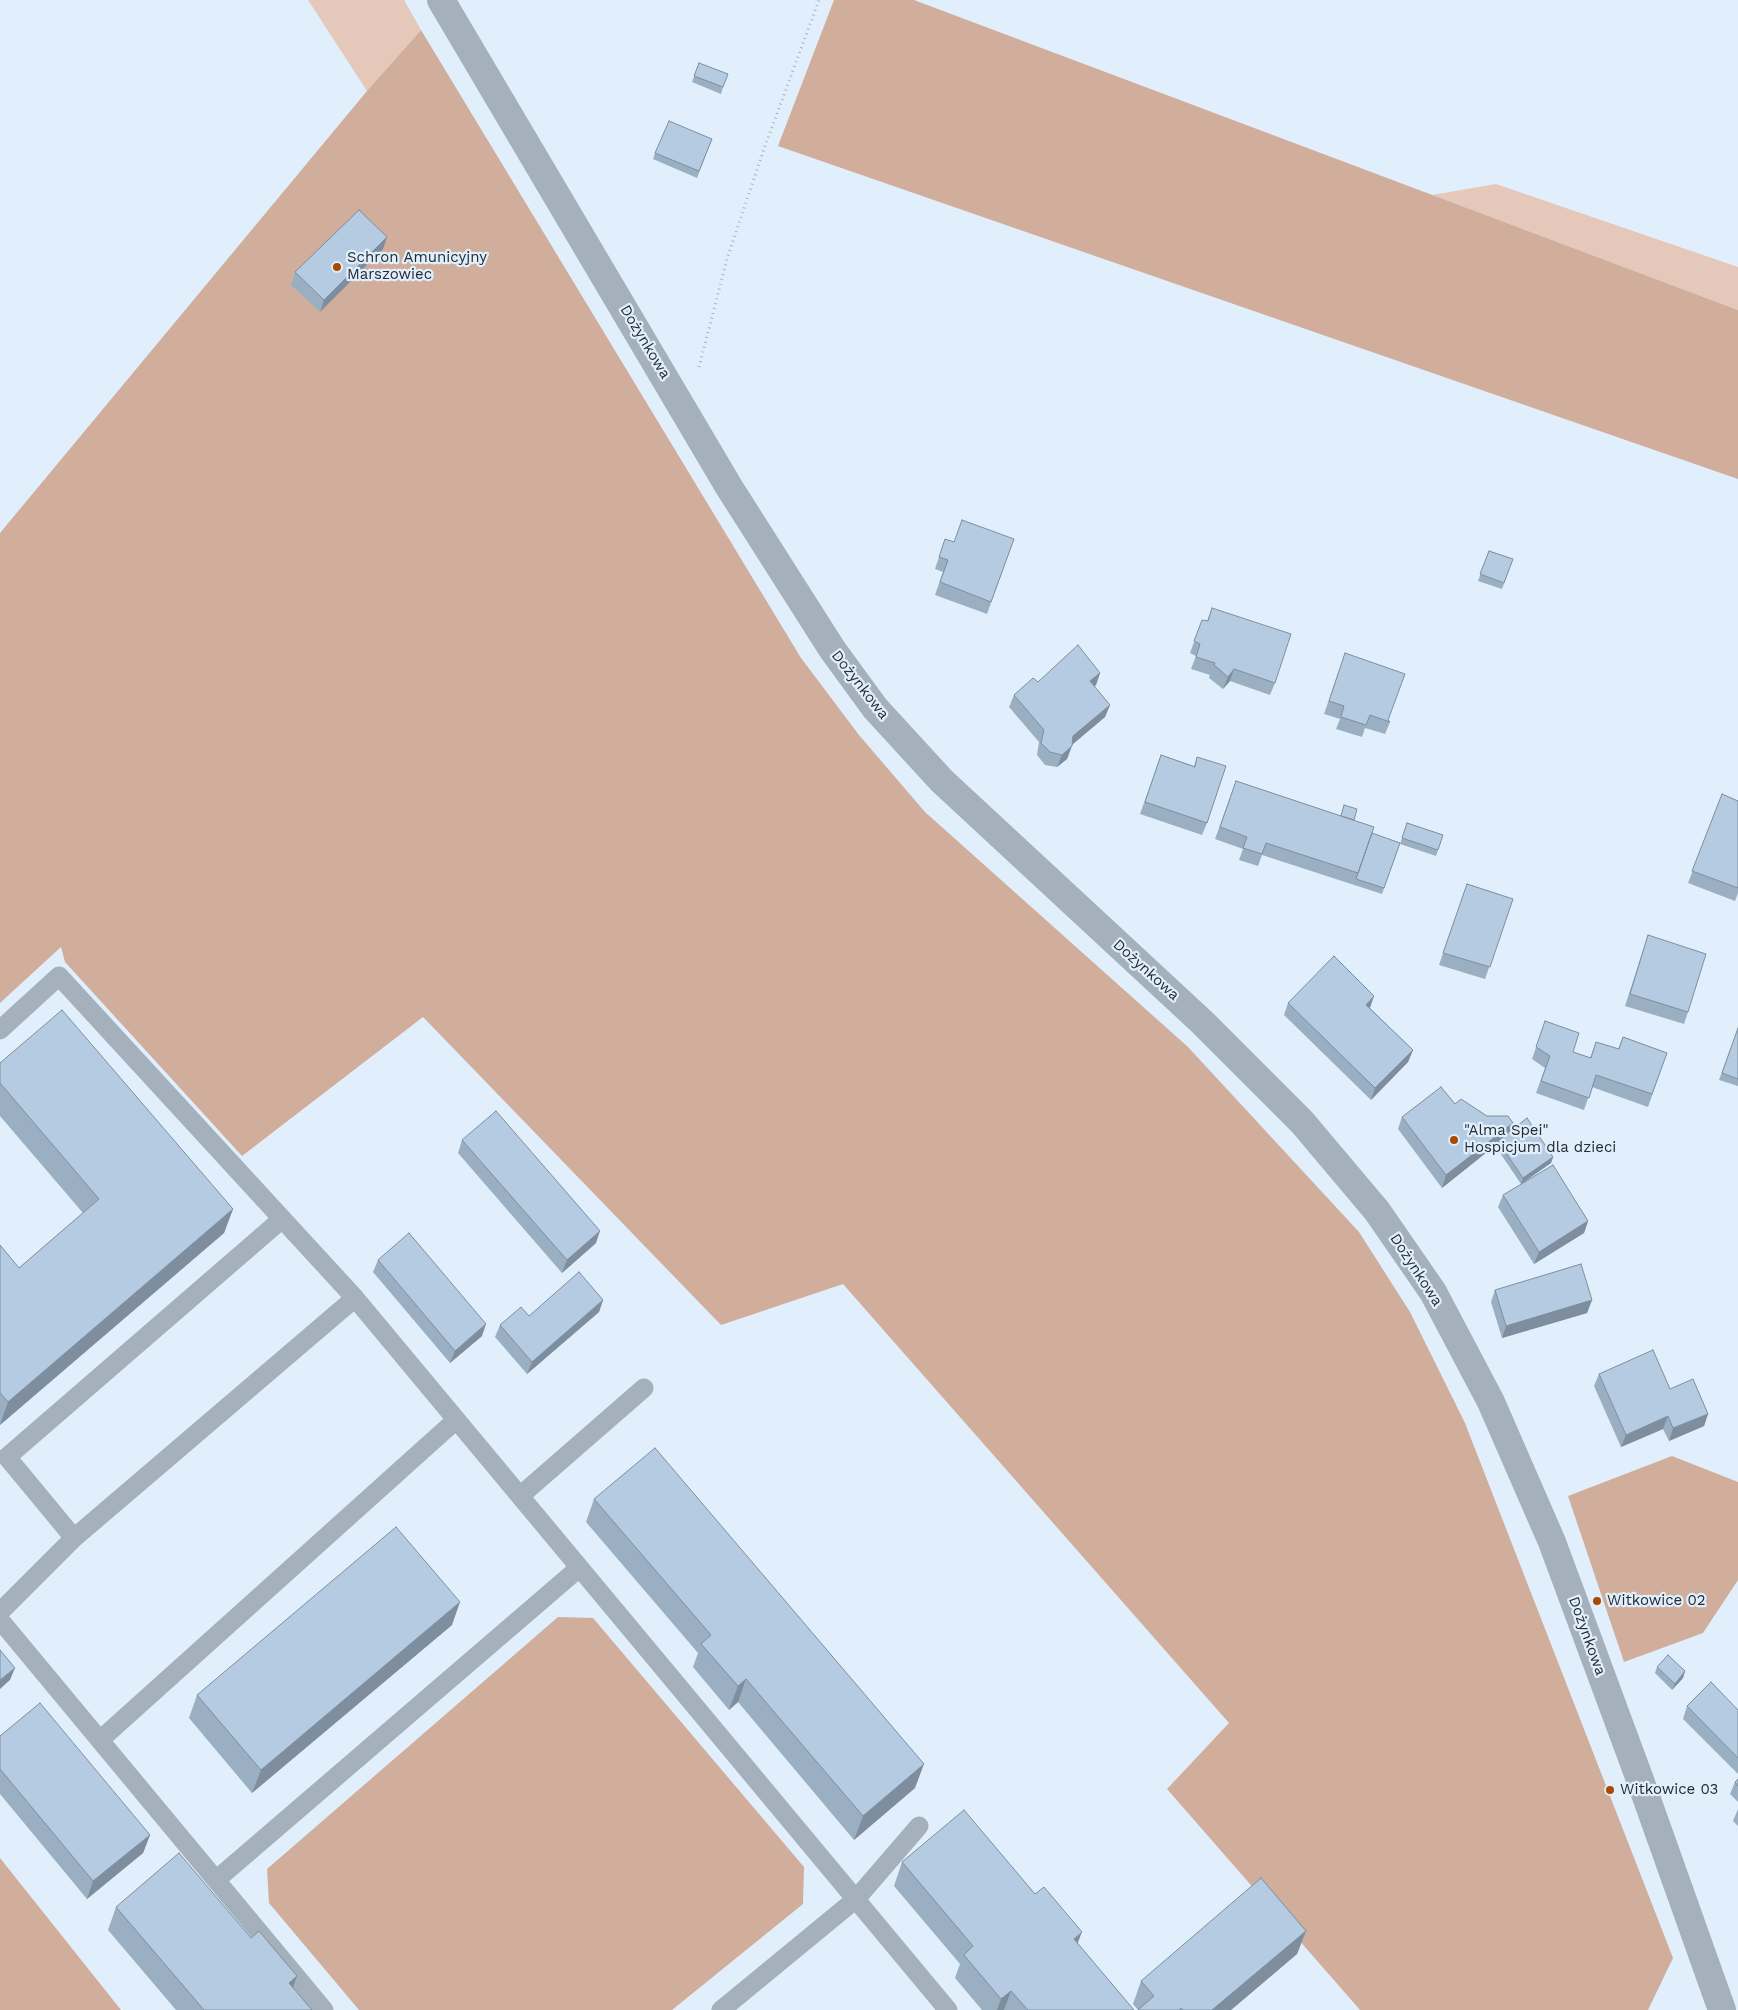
<!DOCTYPE html>
<meta charset="utf-8">
<style>
body{margin:0}
canvas{display:block;background:#e1effc}
</style>
<canvas width="1738" height="2010"></canvas>
<script>
const context = document.querySelector('canvas').getContext('2d');
context.lineJoin = 'round';
function fillPath(path, color) {
  context.fillStyle = color;
  context.fill(path, 'evenodd');
}
function shape(rows) {
  const path = new Path2D();
  for (const r of rows) {
    path.moveTo(r[0], r[1]);
    for (let i = 2; i < r.length; i += 2) path.lineTo(r[i], r[i + 1]);
  }
  return path;
}
function trace(path, color, width, dash) {
  context.strokeStyle = color;
  context.lineWidth = width;
  context.lineCap = dash ? 'butt' : 'round';
  context.setLineDash(dash || []);
  context.stroke(path);
}
function label(font, color, halo, rows, align = 'center') {
  context.font = font + ' "Work Sans",sans-serif';
  context.lineWidth = 4.5;
  context.setLineDash([]);
  context.textBaseline = 'middle';
  context.strokeStyle = halo;
  context.fillStyle = color;
  for (const [text, x, y, turn = 0] of rows) {
    context.save();
    context.translate(x, y);
    context.rotate((+turn || 0) * Math.PI / 180);
    context.textAlign = isNaN(turn) ? turn : align;
    if (halo) context.strokeText(text, 0, 0);
    context.fillText(text, 0, 0);
    context.restore();
  }
}
fillPath(shape([
 [308,0,404,0,421,30,367,91],
 [1496,184,1738,267,1738,310,1432,195]
]), '#e5c8ba');
fillPath(shape([
 [834,0,914,0,1738,310,1738,479,778,146],
 [421,30,801,658,859,735,925,812,1188,1047,1359,1232,1410,1312,1465,1423,1673,1958,1648,2010,1360,2010,1167,1789,1229,1723,843,1284,721,1325,423,1017,242,1156,65,962,61,947,0,1003,0,533,367,91],
 [1672,1456,1738,1482,1738,1580,1703,1633,1624,1662,1568,1496],
 [558,1617,593,1618,804,1867,803,1904,672,2010,359,2010,269,1903,267,1869],
 [0,1858,121,2010,0,2010]
]), '#d1ad9c');
trace(shape([
 [699,367,727,259,764,149,819,0]
]), '#a8b4c0', 3, [1, 4]);
trace(shape([
 [0,1030,59,976,355,1298,948,2010],
 [520,1496,644,1388],
 [74,1538,7,1457,282,1219],
 [0,1612,74,1538,355,1298],
 [0,1620,324,2010],
 [100,1740,456,1420],
 [216,1880,579,1568],
 [721,2010,856,1899,919,1826]
]), '#a4b1bc', 19);
trace(shape([
 [441,0,729,487,832,649,875,708,942,781,1202,1022,1302,1122,1377,1211,1433,1292,1491,1402,1552,1542,1639,1777,1722,2010]
]), '#a4b1bc', 28);
fillPath(shape([
 [699,63,723,87,721,94,692,82],
 [712,139,697,178,653,159,655,153],
 [387,237,383,249,320,312,291,285,295,272],
 [945,539,954,542,1014,539,987,614,935,595,943,572,935,569],
 [1489,551,1513,559,1502,589,1478,581],
 [1212,608,1275,683,1270,695,1230,681,1223,689,1209,678,1210,675,1191,669,1196,656,1190,653,1202,620,1207,621],
 [1345,653,1390,722,1385,734,1365,728,1362,737,1336,729,1340,719,1324,714],
 [1100,673,1096,685,1094,686,1110,705,1105,717,1072,745,1067,759,1057,767,1045,765,1037,755,1039,742,1009,707,1014,695,1038,682],
 [1161,755,1194,766,1197,757,1207,823,1202,835,1140,814],
 [1236,781,1341,816,1344,805,1354,820,1372,833,1400,843,1382,894,1262,855,1258,866,1239,860,1243,849,1215,839],
 [1722,794,1738,801,1738,893,1735,901,1688,883],
 [1407,823,1438,850,1436,856,1400,844],
 [1467,884,1513,899,1485,979,1439,965],
 [1648,935,1688,1012,1684,1024,1625,1006],
 [1288,1003,1370,1008,1413,1050,1408,1062,1371,1100,1284,1015],
 [1545,1021,1573,1052,1590,1058,1596,1042,1618,1049,1623,1037,1667,1053,1648,1107,1592,1087,1584,1110,1536,1093,1545,1068,1532,1059],
 [1738,1028,1738,1086,1719,1080],
 [0,1063,233,1209,224,1233,0,1425,0,1245,19,1268,83,1213,0,1116],
 [1455,1104,1510,1131,1553,1157,1551,1163,1521,1184,1496,1147,1497,1144,1442,1188,1398,1129,1402,1117],
 [462,1140,596,1243,562,1273,458,1153],
 [1503,1195,1588,1221,1584,1233,1534,1264,1498,1207],
 [378,1260,482,1336,450,1363,373,1272],
 [1495,1290,1592,1300,1587,1313,1502,1338,1491,1302],
 [603,1300,599,1312,527,1374,495,1337,500,1325,529,1316],
 [1599,1374,1670,1389,1708,1414,1704,1426,1669,1441,1663,1429,1621,1447,1594,1386],
 [594,1499,915,1788,854,1840,738,1702,729,1710,693,1667,698,1653,586,1522],
 [452,1625,252,1793,189,1718,197,1695],
 [1657,1667,1685,1671,1683,1678,1672,1690,1655,1673],
 [1687,1706,1738,1710,1738,1774,1683,1719],
 [0,1736,150,1835,143,1853,87,1899,0,1794],
 [1738,1779,1738,1802,1730,1794,1735,1782],
 [1738,1809,1738,1826,1733,1821],
 [902,1862,1035,1894,1134,2010,982,2010,955,1978,960,1964,894,1886],
 [116,1907,251,1938,297,1976,293,1988,312,2010,176,2010,108,1930],
 [1306,1931,1297,1954,1231,2010,1138,2010,1133,2004,1141,1981]
]), '#9bafc2');
fillPath(shape([
 [387,237,383,249,320,312,324,300],
 [1234,669,1230,681,1223,689,1228,677],
 [1100,673,1096,685,1086,693,1090,681],
 [1110,705,1105,717,1068,748,1073,736],
 [1072,746,1067,759,1057,767,1062,755],
 [1374,996,1370,1008,1366,1005],
 [1413,1050,1408,1062,1371,1100,1375,1088],
 [1513,1123,1509,1135,1498,1141,1497,1144,1442,1188,1446,1175],
 [1553,1157,1551,1163,1521,1184,1523,1178],
 [233,1209,224,1233,0,1425,8,1402],
 [1588,1221,1584,1233,1534,1264,1539,1252],
 [600,1231,596,1243,562,1273,567,1260],
 [603,1300,599,1312,527,1374,532,1362],
 [1592,1300,1587,1313,1502,1338,1506,1326],
 [486,1324,482,1336,450,1363,455,1351],
 [1708,1414,1704,1426,1669,1441,1673,1428],
 [1668,1416,1663,1429,1621,1447,1626,1435],
 [460,1602,452,1625,252,1793,261,1770],
 [15,1668,10,1680,0,1689,0,1680],
 [1685,1671,1683,1678,1672,1690,1675,1684],
 [746,1679,738,1702,729,1710,738,1686],
 [924,1764,915,1788,854,1840,863,1816],
 [150,1835,143,1853,87,1899,93,1881],
 [1306,1931,1297,1954,1231,2010,1212,2010],
 [1082,1932,1073,1955,1074,1939],
 [297,1976,289,1999,289,1983],
 [1011,1991,1004,2010,997,2010,1001,1999]
]), '#7e8e9e');
const building = shape([
 [699,63,728,74,723,87,694,76,699,63],
 [669,121,712,139,699,171,655,153,669,121],
 [359,210,387,237,324,300,295,272,359,210],
 [962,520,1014,539,991,602,940,582,948,560,939,557,945,539,954,542,962,520],
 [1489,551,1513,559,1504,583,1480,574,1489,551],
 [1212,608,1291,634,1275,683,1234,669,1228,677,1214,665,1215,663,1196,657,1200,644,1194,641,1202,620,1208,621,1212,608],
 [1078,645,1100,673,1090,681,1110,705,1073,736,1072,746,1062,755,1050,752,1041,743,1044,730,1014,695,1033,678,1038,682,1078,645],
 [1345,653,1405,674,1388,720,1390,722,1370,715,1366,725,1341,717,1344,706,1329,701,1345,653],
 [1161,755,1195,767,1197,757,1226,766,1207,823,1145,802,1161,755],
 [1236,781,1374,827,1358,873,1266,843,1262,854,1243,848,1247,837,1220,827,1236,781],
 [1722,794,1738,801,1738,888,1692,871,1722,794],
 [1344,805,1357,809,1354,820,1341,816,1344,805],
 [1407,823,1443,835,1438,850,1402,838,1407,823],
 [1372,833,1400,843,1384,888,1356,879,1372,833],
 [1467,884,1513,899,1490,967,1443,953,1467,884],
 [1648,935,1706,954,1688,1012,1630,994,1648,935],
 [1334,956,1374,996,1366,1005,1413,1050,1375,1088,1288,1003,1334,956],
 [62,1010,233,1209,8,1402,0,1393,0,1245,19,1268,99,1199,0,1083,0,1063,62,1010],
 [1545,1021,1579,1033,1573,1052,1591,1058,1596,1042,1619,1049,1623,1037,1667,1053,1652,1094,1596,1075,1589,1098,1541,1081,1550,1056,1536,1047,1545,1021],
 [1738,1028,1738,1079,1722,1073,1738,1028],
 [1441,1087,1455,1104,1461,1099,1487,1116,1508,1116,1513,1123,1446,1175,1402,1117,1441,1087],
 [496,1111,600,1231,567,1260,462,1140,496,1111],
 [1527,1118,1553,1157,1523,1178,1498,1141,1527,1118],
 [1553,1165,1588,1221,1539,1252,1503,1195,1553,1165],
 [409,1233,486,1324,455,1351,378,1260,409,1233],
 [1581,1264,1592,1300,1506,1326,1495,1290,1581,1264],
 [579,1272,603,1300,532,1362,500,1325,521,1307,529,1316,579,1272],
 [1653,1350,1670,1389,1693,1379,1708,1414,1673,1428,1668,1416,1626,1435,1599,1374,1653,1350],
 [655,1448,924,1764,863,1816,746,1679,738,1686,701,1644,711,1635,594,1499,655,1448],
 [396,1527,460,1602,261,1770,197,1695,396,1527],
 [0,1650,15,1668,0,1680,0,1650],
 [1668,1655,1685,1671,1675,1684,1657,1667,1668,1655],
 [1711,1682,1738,1710,1738,1758,1687,1706,1711,1682],
 [40,1703,150,1835,93,1881,0,1769,0,1736,40,1703],
 [1738,1779,1738,1786,1735,1782,1738,1779],
 [964,1810,1035,1894,1044,1887,1082,1932,1074,1939,1134,2010,1028,2010,1011,1991,1001,1999,964,1955,973,1946,902,1862,964,1810],
 [179,1853,251,1938,259,1931,297,1976,289,1983,312,2010,204,2010,116,1907,179,1853],
 [1261,1878,1306,1931,1212,2010,1183,2010,1181,2008,1179,2010,1138,2010,1154,1996,1141,1981,1261,1878]
]);
fillPath(building, '#b4cbe1');
trace(building, '#7e8e9e', 1);
for (const [x, y, r, color] of [
 [337,267,5,"#aa4901"],
 [1454,1140,5,"#aa4901"],
 [1597,1601,5,"#aa4901"],
 [1610,1790,5,"#aa4901"]
]) {
  const dot = new Path2D();
  dot.arc(x, y, r, 0, 2 * Math.PI);
  context.fillStyle = color;
  context.fill(dot);
  trace(dot, '#e1effc', 2);
}
label('15px', '#232c34', '#e1effc', [
 ["Schron Amunicyjny",347,258],
 ["Marszowiec",347,275],
 ["\"Alma Spei\"",1464,1131],
 ["Hospicjum dla dzieci",1464,1148],
 ["Witkowice 02",1607,1601],
 ["Witkowice 03",1620,1790]
], 'left');
label('15px', '#232c34', '#e1effc', [
 ["Dożynkowa",645,342,59],
 ["Dożynkowa",860,685,52],
 ["Dożynkowa",1146,970,42],
 ["Dożynkowa",1416,1270,57],
 ["Dożynkowa",1587,1636,70]
]);
</script>
